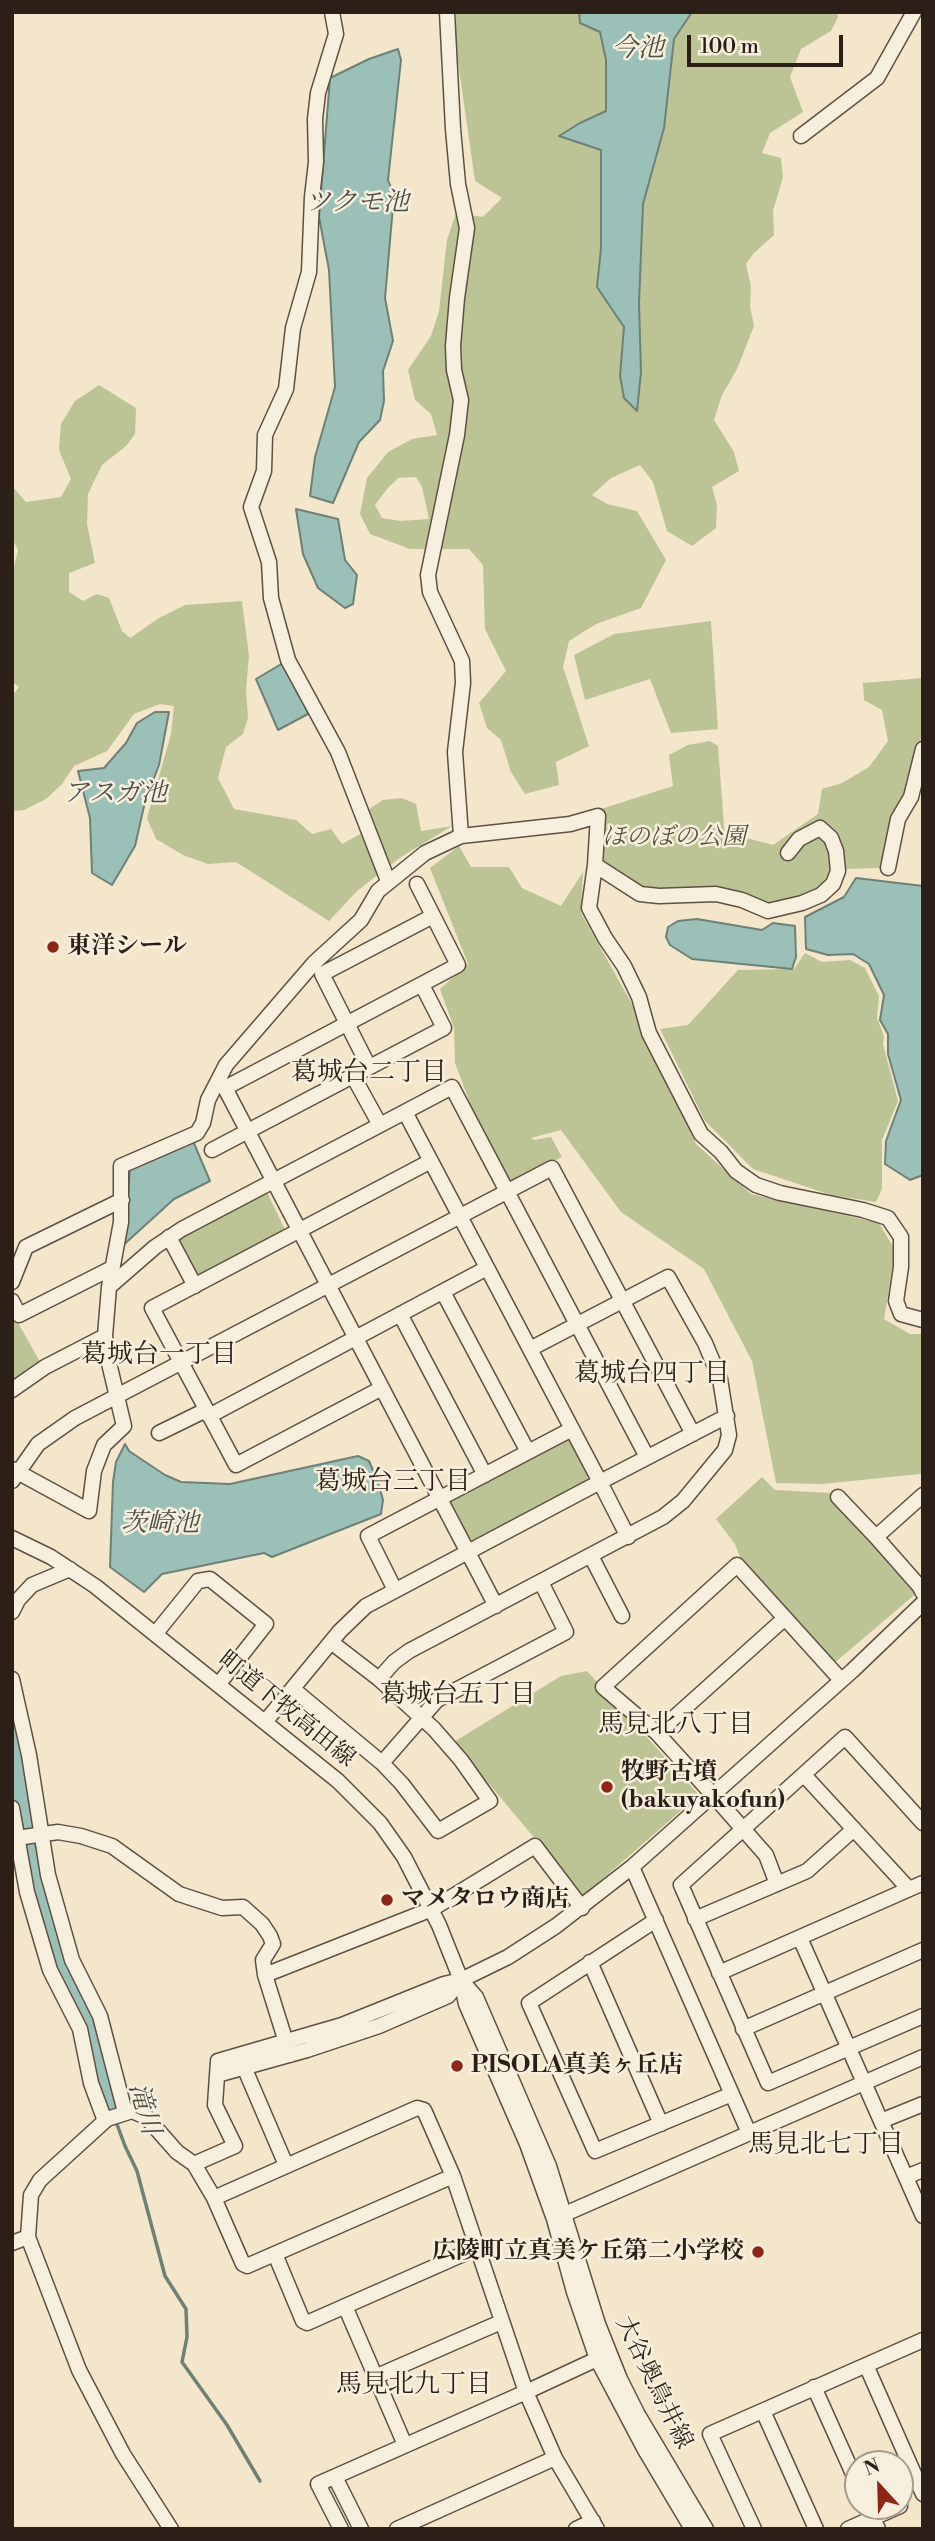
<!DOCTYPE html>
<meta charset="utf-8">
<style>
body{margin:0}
#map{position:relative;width:935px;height:2541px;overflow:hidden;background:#f3e6ca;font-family:"Libre Bodoni",serif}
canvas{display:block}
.frame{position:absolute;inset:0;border:14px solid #2c1f17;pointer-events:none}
.north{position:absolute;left:844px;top:2450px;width:70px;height:70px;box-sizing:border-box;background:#f7efdd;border:2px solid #a69c8e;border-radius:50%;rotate:338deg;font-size:19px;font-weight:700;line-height:28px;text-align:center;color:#2c1f17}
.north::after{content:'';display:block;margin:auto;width:24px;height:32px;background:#8f2418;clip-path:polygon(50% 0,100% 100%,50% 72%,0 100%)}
.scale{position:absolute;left:687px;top:35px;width:156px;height:32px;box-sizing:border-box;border:4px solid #2c1f17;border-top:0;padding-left:9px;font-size:21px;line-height:24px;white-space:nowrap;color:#2c1f17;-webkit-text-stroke:5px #f7efdd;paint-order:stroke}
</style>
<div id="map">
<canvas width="935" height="2541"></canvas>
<div class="frame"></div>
<div class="north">N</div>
<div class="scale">100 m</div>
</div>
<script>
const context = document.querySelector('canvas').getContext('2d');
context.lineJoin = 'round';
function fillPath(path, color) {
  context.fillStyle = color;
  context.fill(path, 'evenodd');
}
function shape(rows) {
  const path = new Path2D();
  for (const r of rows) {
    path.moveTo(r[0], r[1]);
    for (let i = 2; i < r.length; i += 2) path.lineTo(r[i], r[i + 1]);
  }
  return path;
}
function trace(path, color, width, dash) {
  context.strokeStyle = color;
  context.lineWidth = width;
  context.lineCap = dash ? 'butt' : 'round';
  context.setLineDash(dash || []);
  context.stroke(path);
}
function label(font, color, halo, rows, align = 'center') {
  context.font = font + ' "Libre Bodoni","Noto Serif JP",serif';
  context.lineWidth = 5;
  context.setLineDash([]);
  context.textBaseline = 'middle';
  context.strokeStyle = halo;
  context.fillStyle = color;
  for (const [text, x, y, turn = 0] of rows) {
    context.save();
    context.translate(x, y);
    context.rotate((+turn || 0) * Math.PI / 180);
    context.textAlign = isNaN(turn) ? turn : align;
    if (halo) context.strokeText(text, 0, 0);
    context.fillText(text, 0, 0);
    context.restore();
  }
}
fillPath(shape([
 [456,12,579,12,580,23,600,32,606,60,606,112,580,123,559,136,601,150,601,248,597,287,624,327,620,376,624,398,637,410,641,372,639,303,643,204,664,128,674,38,692,12,837,12,838,17,831,31,801,49,790,77,803,112,770,133,762,153,781,158,783,177,773,211,774,235,754,253,746,264,751,287,750,306,754,326,737,369,722,395,714,420,734,452,739,471,712,487,717,505,716,528,692,546,667,531,653,482,640,465,611,478,592,495,607,504,637,511,666,560,641,608,596,624,569,641,563,667,589,746,556,762,559,785,525,794,511,772,501,740,487,728,479,703,506,671,485,629,483,565,469,549,410,549,370,534,360,514,367,478,388,452,412,439,437,435,431,414,415,400,408,370,431,336,439,311,447,240,456,213,483,217,502,198,475,181,456,48],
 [416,477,422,487,429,519,400,521,382,518,375,505,387,489,398,478],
 [99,385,136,408,135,434,126,446,102,465,88,494,87,524,95,563,69,573,69,592,83,601,97,594,109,598,122,631,130,638,159,618,185,605,242,601,249,656,246,690,248,718,243,734,226,747,218,778,234,809,296,820,312,834,331,829,342,844,362,833,360,815,383,800,402,798,416,804,421,831,452,826,401,857,357,891,329,921,236,862,208,864,183,855,156,839,147,818,171,734,174,706,160,704,134,714,107,751,74,766,62,784,46,799,24,810,12,811,12,696,19,687,12,682,12,575,18,550,12,538,12,486,26,502,61,497,71,479,59,450,61,424,75,401],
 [711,621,718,729,671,733,650,679,585,700,574,655,614,634],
 [923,678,921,738,905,796,889,833,880,868,845,869,811,893,771,906,719,888,645,889,601,862,601,809,673,786,669,755,688,745,710,741,718,746,725,839,743,837,773,845,818,814,822,789,842,783,869,767,888,741,882,710,864,700,863,683],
 [459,846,471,867,509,867,522,888,561,906,583,872,581,913,637,1013,696,1144,751,1194,879,1223,895,1250,884,1319,910,1334,923,1334,923,1470,920,1474,822,1484,776,1483,752,1361,704,1269,621,1212,561,1130,531,1138,534,1140,551,1137,562,1157,509,1184,464,1100,470,1103,455,1063,454,1028,440,989,468,964,430,868],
 [805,953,822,962,850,960,865,968,879,996,877,1018,884,1036,883,1044,898,1101,882,1140,882,1189,876,1202,831,1195,753,1169,705,1121,660,1029,688,1025,738,970,794,969],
 [267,1192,286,1232,198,1276,176,1240],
 [12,1312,39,1360,39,1364,12,1382],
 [565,1439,570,1440,588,1475,587,1481,474,1540,466,1539,450,1505,452,1497],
 [762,1477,775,1490,831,1493,919,1591,832,1665,741,1560,735,1544,716,1519],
 [587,1671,699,1795,583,1896,454,1742,561,1676]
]), '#bcc496');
const water = shape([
 [579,12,692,12,674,39,664,128,643,204,639,303,641,372,637,411,624,398,620,376,624,327,597,287,601,248,601,150,559,136,580,123,606,111,606,60,600,32,580,23,579,12],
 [398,49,401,60,388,180,394,195,385,298,393,341,383,371,384,401,380,420,359,442,333,503,310,496,315,457,335,387,329,270,319,217,330,78,369,59,398,49],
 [296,509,338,519,345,560,357,575,353,604,345,608,318,588,303,554,296,509],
 [288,660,308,714,278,730,256,679,288,660],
 [155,712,169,712,159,765,145,802,135,846,112,885,92,873,90,818,78,771,104,768,126,743,137,723,155,712],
 [856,878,923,886,923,1175,910,1180,885,1164,886,1141,901,1100,888,1054,888,1034,880,1020,884,995,869,964,853,954,828,955,806,949,805,917,844,897,856,878],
 [697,919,762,930,773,923,795,926,796,957,792,969,692,959,670,945,666,937,668,927,678,921,697,919],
 [193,1141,210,1181,174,1199,119,1249,126,1230,130,1166,193,1141],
 [125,1444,129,1451,165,1475,181,1482,230,1484,358,1456,369,1461,378,1482,383,1500,381,1514,272,1557,264,1553,162,1574,144,1592,110,1567,113,1482,116,1462,125,1444]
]);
fillPath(water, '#9bc0b7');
trace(water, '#6f8077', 2);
trace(shape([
 [115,2119,125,2146,137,2171,165,2276,186,2309,187,2337,182,2362,227,2425,260,2481]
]), '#6f8077', 3.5);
trace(shape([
 [12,1732,33,1863,40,1893,65,1975,90,2024,113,2111]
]), '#9bc0b7', 19);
const minor = shape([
 [332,12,336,34,318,93,315,119,316,162,312,197,309,272,293,328,286,389,265,435,264,471,251,507,269,562,271,598,288,660,338,752,388,881],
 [447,12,453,129,458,184,467,228,457,298,453,346,454,370,461,400,457,435,428,575,430,592,462,661,463,683,455,752,461,836],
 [801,136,877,78,914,12],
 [595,865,640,894,659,896,716,894,742,900,768,911,802,903,821,895,833,884,838,871,836,851,831,838,820,828,799,839,788,853],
 [888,868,898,819,911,797,923,749],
 [417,884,458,965,225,1088,496,1606],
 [369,1067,322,974,433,916],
 [353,1076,380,1125,452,1087,647,1457],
 [405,1112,600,1482,727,1416],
 [212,1150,444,1028,422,985],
 [169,1237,195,1286],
 [12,1282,26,1247,122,1200],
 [109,1287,155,1247,182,1229,380,1125],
 [443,1292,528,1452],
 [12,1301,19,1315,112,1268],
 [400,1314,485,1475],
 [382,1388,236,1465,152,1308,431,1161],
 [12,1390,45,1367,105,1336],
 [209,1416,487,1268],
 [159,1433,206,1410],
 [12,1469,89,1511,94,1471,104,1445,124,1426,108,1359,105,1336,109,1287,121,1222,121,1166,197,1133,203,1123,208,1100,226,1065,314,963,361,920,378,891,425,853,461,836,570,824,598,816,595,865,589,908,605,938,624,966,639,997,649,1033,701,1134,721,1152,736,1171,756,1185,780,1193,863,1210,888,1218,901,1237,901,1267,896,1301,901,1314,923,1320],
 [12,1481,38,1444,75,1418,552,1168,693,1434],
 [923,1495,876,1537,920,1587,923,1593],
 [838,1497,876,1537],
 [12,1538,51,1557,95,1586,338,1781,380,1823,404,1857,439,1925,461,1980,466,2004,527,2144,554,2219,574,2292,597,2359,645,2450,692,2529],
 [591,1556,622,1616],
 [395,1590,368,1536,572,1429],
 [12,1612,18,1600,32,1585,70,1569],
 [156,1633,198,1581,210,1579,266,1624,218,1685],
 [12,1679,29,1755,48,1875,72,1960,100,2016,125,2112],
 [379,1679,394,1662,409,1651,663,1517,683,1501,725,1450,729,1435,720,1379,705,1343,668,1277,530,1349],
 [293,1689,382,1763,402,1784,438,1831,490,1801,461,1760,434,1729,379,1679,331,1642],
 [265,1722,340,1631,366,1606,600,1482,628,1537],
 [657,1733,785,1618],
 [382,1763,437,1700,566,1632,541,1582],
 [804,1775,909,1889],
 [12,1808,27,1892,50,1970,80,2029,91,2083,105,2121],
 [923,1823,845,1737,681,1885,768,2083,923,2016],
 [17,1838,58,1832,81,1836,112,1846,179,1894,222,1908,243,1907,262,1924,270,1936,273,1944,263,1960,265,1975],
 [632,1867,749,2133],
 [777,1884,766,1855,713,1795,657,1733,603,1687,737,1565,841,1680],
 [695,1919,807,1871,854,1829],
 [656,1920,529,2003,595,2151,732,2094],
 [800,1938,923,2216],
 [590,1962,661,2124],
 [719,1973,923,1883],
 [462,1981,476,1997,549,2166,598,2324,620,2379,637,2413,706,2529],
 [743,2029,923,1950],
 [290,2055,265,1975,432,1909,535,1846,582,1908],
 [241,2060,286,2165],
 [217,2075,307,2050,379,2026,448,1996,461,1980],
 [881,2121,923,2104],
 [194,2164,235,2146,215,2105,218,2061,342,2025,444,1984,461,1980,508,1957,556,1926,632,1867,852,1671,923,1603],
 [453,2176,247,2266,243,2264,214,2198,417,2108,424,2110,453,2176,526,2392,597,2359],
 [906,2177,923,2170],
 [558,2217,923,2057],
 [12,2243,28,2237],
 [275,2254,303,2321,307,2323,477,2248],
 [345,2306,405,2445],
 [866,2365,923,2494],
 [375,2377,501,2322],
 [814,2387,858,2485],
 [763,2411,816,2529],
 [335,2477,361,2529],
 [867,2506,878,2529],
 [171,2529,123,2454,79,2370,28,2237,31,2195,40,2180,107,2119,132,2111,146,2117,177,2152,194,2164,214,2198],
 [341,2529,318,2484,526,2392,555,2458,597,2529],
 [397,2529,555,2458],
 [576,2529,593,2521],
 [754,2529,710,2434,923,2340],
 [848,2529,900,2506]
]);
trace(minor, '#5e5144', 17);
trace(minor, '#f7efdd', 14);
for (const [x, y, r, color] of [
 [53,947,7,"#8f2418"],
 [607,1787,7,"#8f2418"],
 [387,1900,7,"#8f2418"],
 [457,2066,7,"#8f2418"],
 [758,2252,7,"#8f2418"]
]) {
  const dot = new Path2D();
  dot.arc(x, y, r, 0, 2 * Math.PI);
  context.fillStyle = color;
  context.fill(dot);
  trace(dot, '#f7efdd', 2.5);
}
label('italic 24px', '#57513d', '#f7efdd', [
 ["ほのぼの公園",674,838]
]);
label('bold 24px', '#2c1f17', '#f7efdd', [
 ["東洋シール",67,947],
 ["牧野古墳",621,1773],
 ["(bakuyakofun)",621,1801],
 ["マメタロウ商店",401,1900],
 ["PISOLA真美ヶ丘店",471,2066],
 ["広陵町立真美ケ丘第二小学校",744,2252,"right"]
], 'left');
label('24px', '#2c1f17', '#f7efdd', [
 ["町道下牧高田線",286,1710,39],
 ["大谷奥鳥井線",653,2383,64]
]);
label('italic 26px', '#4d4f47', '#f7efdd', [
 ["今池",638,50],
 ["ツクモ池",357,204],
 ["アスガ池",115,795],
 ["茨崎池",160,1525],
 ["滝川",143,2109,74]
]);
label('26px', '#2c1f17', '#f7efdd', [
 ["葛城台二丁目",369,1074],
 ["葛城台一丁目",159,1356],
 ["葛城台四丁目",652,1375],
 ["葛城台三丁目",393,1483],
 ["葛城台五丁目",458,1696],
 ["馬見北八丁目",676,1726],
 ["馬見北七丁目",826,2146],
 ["馬見北九丁目",414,2386]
]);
</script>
